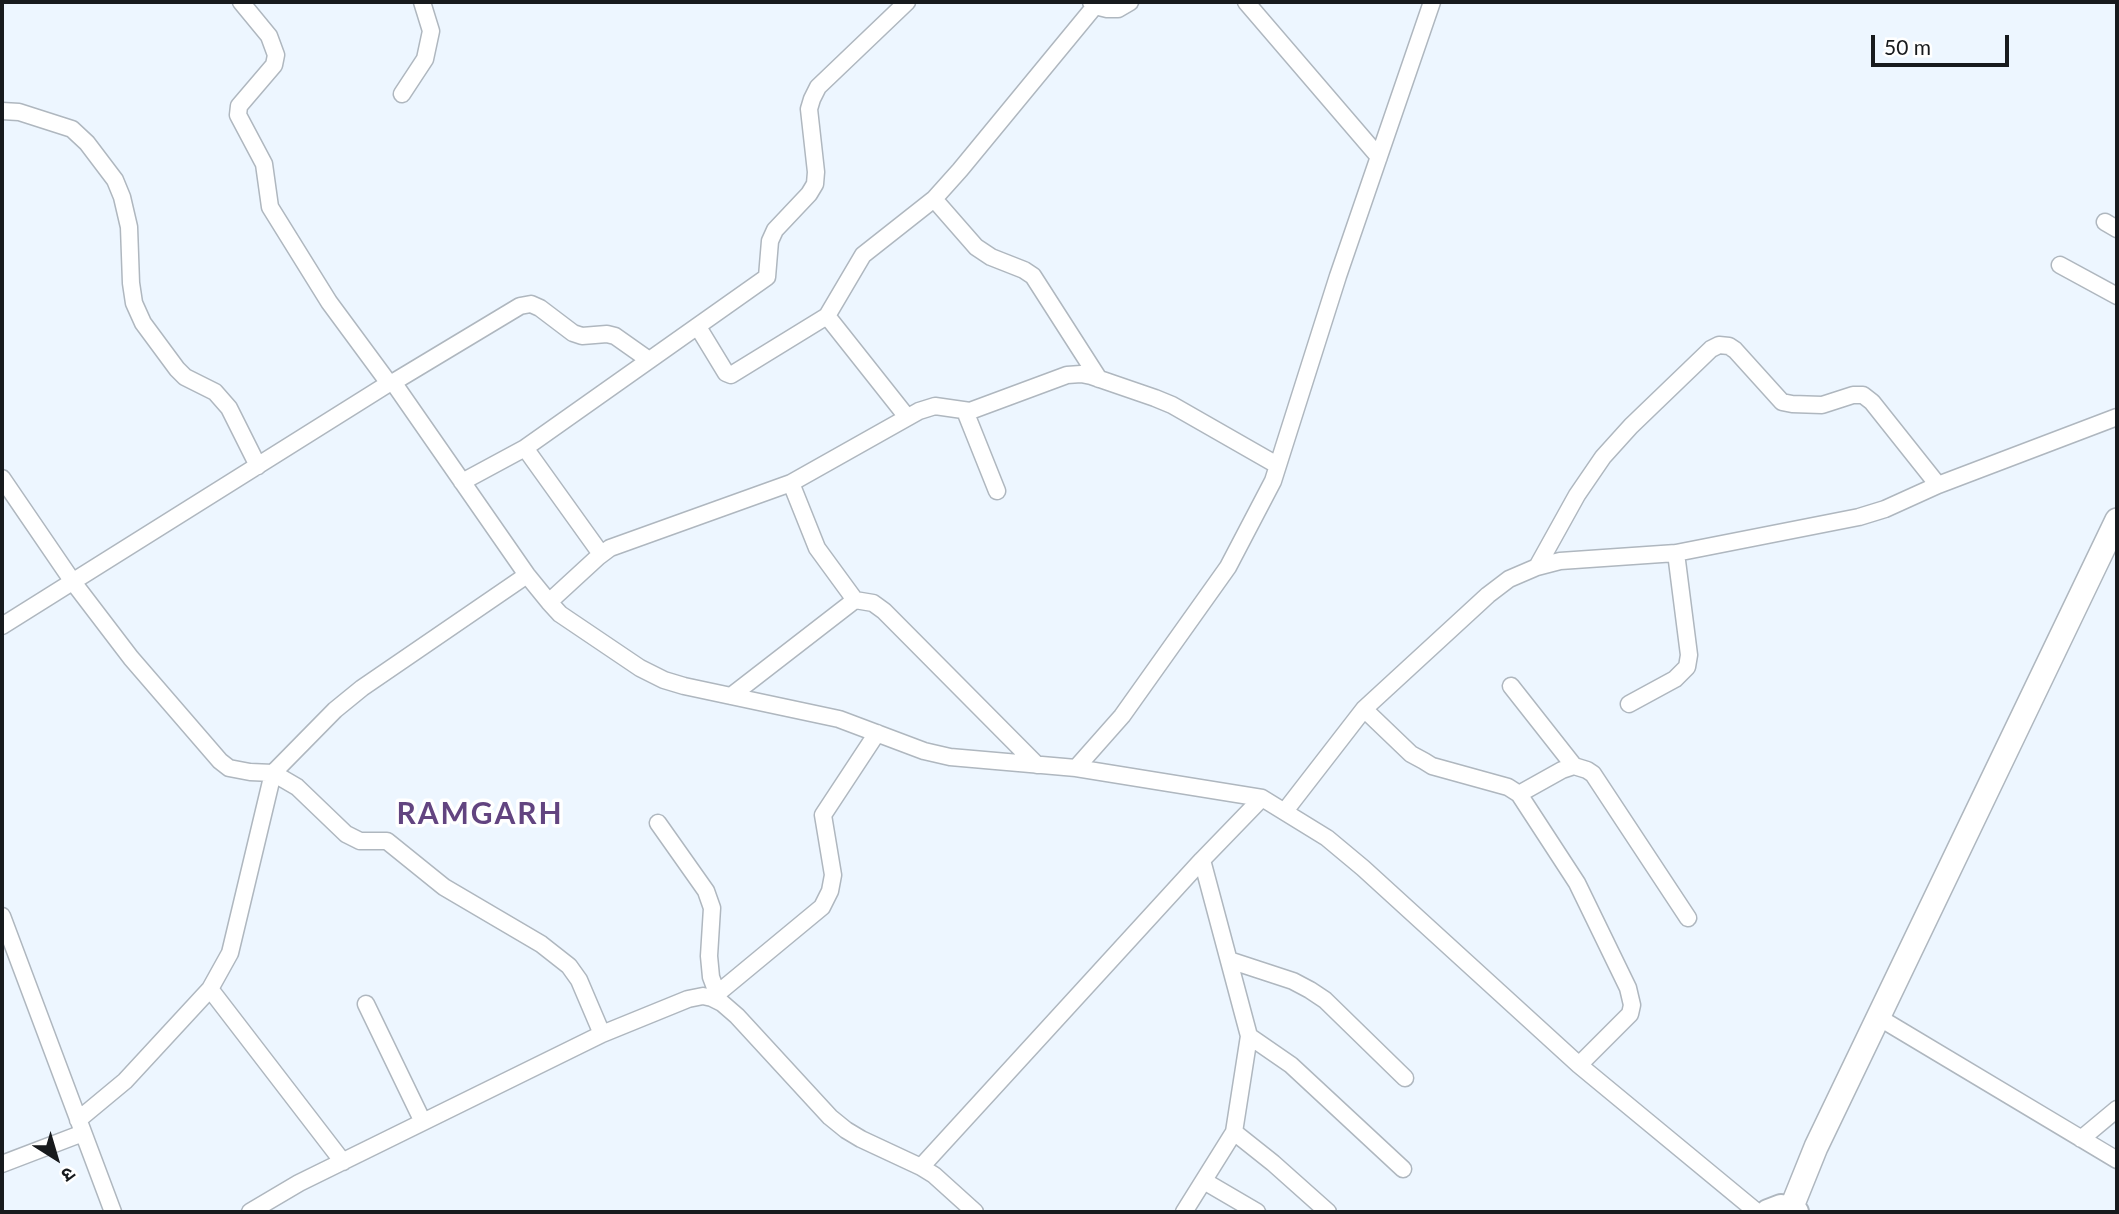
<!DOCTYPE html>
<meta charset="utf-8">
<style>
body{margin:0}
#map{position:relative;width:2119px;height:1214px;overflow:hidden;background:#edf6ff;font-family:Lato,"Noto Sans Devanagari",sans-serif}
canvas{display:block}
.frame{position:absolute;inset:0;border:4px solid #171a1d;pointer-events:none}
.north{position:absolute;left:21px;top:1123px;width:70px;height:70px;-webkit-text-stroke:5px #fff;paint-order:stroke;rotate:143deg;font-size:19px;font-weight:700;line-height:28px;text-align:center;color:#171a1d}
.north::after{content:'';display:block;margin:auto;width:24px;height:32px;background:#171a1d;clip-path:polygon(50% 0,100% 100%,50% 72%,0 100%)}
.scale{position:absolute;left:1871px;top:35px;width:138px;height:32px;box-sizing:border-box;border:4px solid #171a1d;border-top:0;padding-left:9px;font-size:21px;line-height:24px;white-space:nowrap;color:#171a1d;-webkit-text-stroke:5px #fff;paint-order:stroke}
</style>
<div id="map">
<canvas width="2119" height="1214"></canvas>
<div class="frame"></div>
<div class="north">उ</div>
<div class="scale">50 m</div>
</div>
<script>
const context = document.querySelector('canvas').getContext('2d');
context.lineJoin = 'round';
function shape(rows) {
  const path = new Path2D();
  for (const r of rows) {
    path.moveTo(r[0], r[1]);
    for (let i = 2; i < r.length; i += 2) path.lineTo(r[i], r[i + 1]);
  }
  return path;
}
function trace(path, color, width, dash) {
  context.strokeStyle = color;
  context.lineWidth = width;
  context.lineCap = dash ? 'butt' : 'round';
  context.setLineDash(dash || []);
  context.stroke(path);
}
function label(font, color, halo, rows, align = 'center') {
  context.font = font + ' Lato,sans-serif';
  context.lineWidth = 7;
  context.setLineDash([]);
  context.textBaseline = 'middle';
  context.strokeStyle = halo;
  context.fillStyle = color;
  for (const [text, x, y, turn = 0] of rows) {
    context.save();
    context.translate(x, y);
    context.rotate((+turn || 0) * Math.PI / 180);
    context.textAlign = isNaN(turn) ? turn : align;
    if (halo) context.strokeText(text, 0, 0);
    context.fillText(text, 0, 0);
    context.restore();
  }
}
const minor = shape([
 [241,2,269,36,276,55,274,65,239,106,238,115,264,164,270,207,329,302,388,382],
 [1091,2,1095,6,1107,9,1118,9,1130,2],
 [1246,2,1379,157],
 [402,94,425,59,431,31,422,2],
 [2,111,19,112,72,129,87,143,115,180,122,197,129,227,131,283,134,303,143,323,177,369,185,377,215,392,229,408,258,466],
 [934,199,976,247,991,257,1024,270,1033,276,1099,379],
 [2105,222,2117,229],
 [2060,265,2117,296],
 [827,316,907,417],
 [698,327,726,373,731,375,827,316,863,255,934,199,960,170,1095,6],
 [392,383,520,306,531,304,540,308,573,333,582,336,607,334,615,336,649,360],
 [965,411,997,491],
 [525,448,601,554],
 [2,478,73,582,131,658,220,761,229,768,250,772,273,773,297,787,346,834,360,841,387,841,444,887,541,944,569,966,579,980,602,1034],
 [462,482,525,448,767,277,770,241,775,230,809,194,815,184,816,172,809,109,812,99,818,87,907,2],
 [791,483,817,548,855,600],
 [1537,567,1577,495,1603,457,1631,426,1711,349,1719,345,1729,346,1735,350,1782,402,1792,404,1822,405,1853,395,1863,395,1872,402,1938,485],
 [549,602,598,557,610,548,791,483,919,411,935,406,970,411,1067,375,1081,374,1091,376,1155,398,1172,405,1277,465],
 [2,626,391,382,395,385,527,575,549,602,560,614,640,668,664,680,684,686,839,719,924,751,950,757,1076,768,1262,798,1327,838,1363,868,1579,1065,1757,1212],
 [1511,686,1574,766],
 [731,696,855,600,873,603,884,611,1037,765],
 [1629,704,1675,679,1687,667,1689,655,1676,553],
 [1364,709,1411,754,1424,761,1432,766,1508,787,1519,794,1577,883,1628,988,1632,1005,1630,1014,1579,1065],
 [1076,768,1122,716,1228,567,1273,481,1338,276,1432,2],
 [1519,794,1562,770,1574,766,1587,770,1593,774,1688,918],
 [1285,811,1364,709,1488,595,1509,579,1537,567,1560,561,1676,553,1859,517,1885,509,1938,485,2117,417],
 [658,823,706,891,712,908,709,956,711,977,717,993],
 [2,916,113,1212],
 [1229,960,1293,981,1310,990,1325,1000,1405,1078],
 [210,989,343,1162],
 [712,998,822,907,830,891,833,875,823,815,877,733],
 [366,1004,423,1122],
 [1878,1017,2117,1160],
 [1249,1036,1291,1065,1403,1169],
 [78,1120,125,1081,210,989,230,953,273,773,335,710,362,688,527,575],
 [1234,1132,1273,1163,1328,1212],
 [2081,1139,2117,1109],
 [2,1164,83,1133],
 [921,1167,1202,860,1262,798],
 [1204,1181,1257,1212],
 [250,1212,299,1183,602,1034,688,999,703,996,712,998,722,1003,737,1016,830,1117,846,1130,861,1139,921,1167,934,1175,975,1212],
 [1184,1212,1234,1132,1249,1036,1202,860]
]);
const secondary = shape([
 [1791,1209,1816,1147,2117,520]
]);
const primary = shape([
 [1768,1212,1781,1207,1791,1209,1796,1212]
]);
trace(minor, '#afb7bf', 19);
trace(secondary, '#afb7bf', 26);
trace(primary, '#afb7bf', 28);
trace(minor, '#fff', 16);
trace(secondary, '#fff', 23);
trace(primary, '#fff', 24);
context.letterSpacing = '2px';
label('bold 30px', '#624480', '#fff', [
 ["RAMGARH",480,814]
]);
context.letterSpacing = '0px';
</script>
